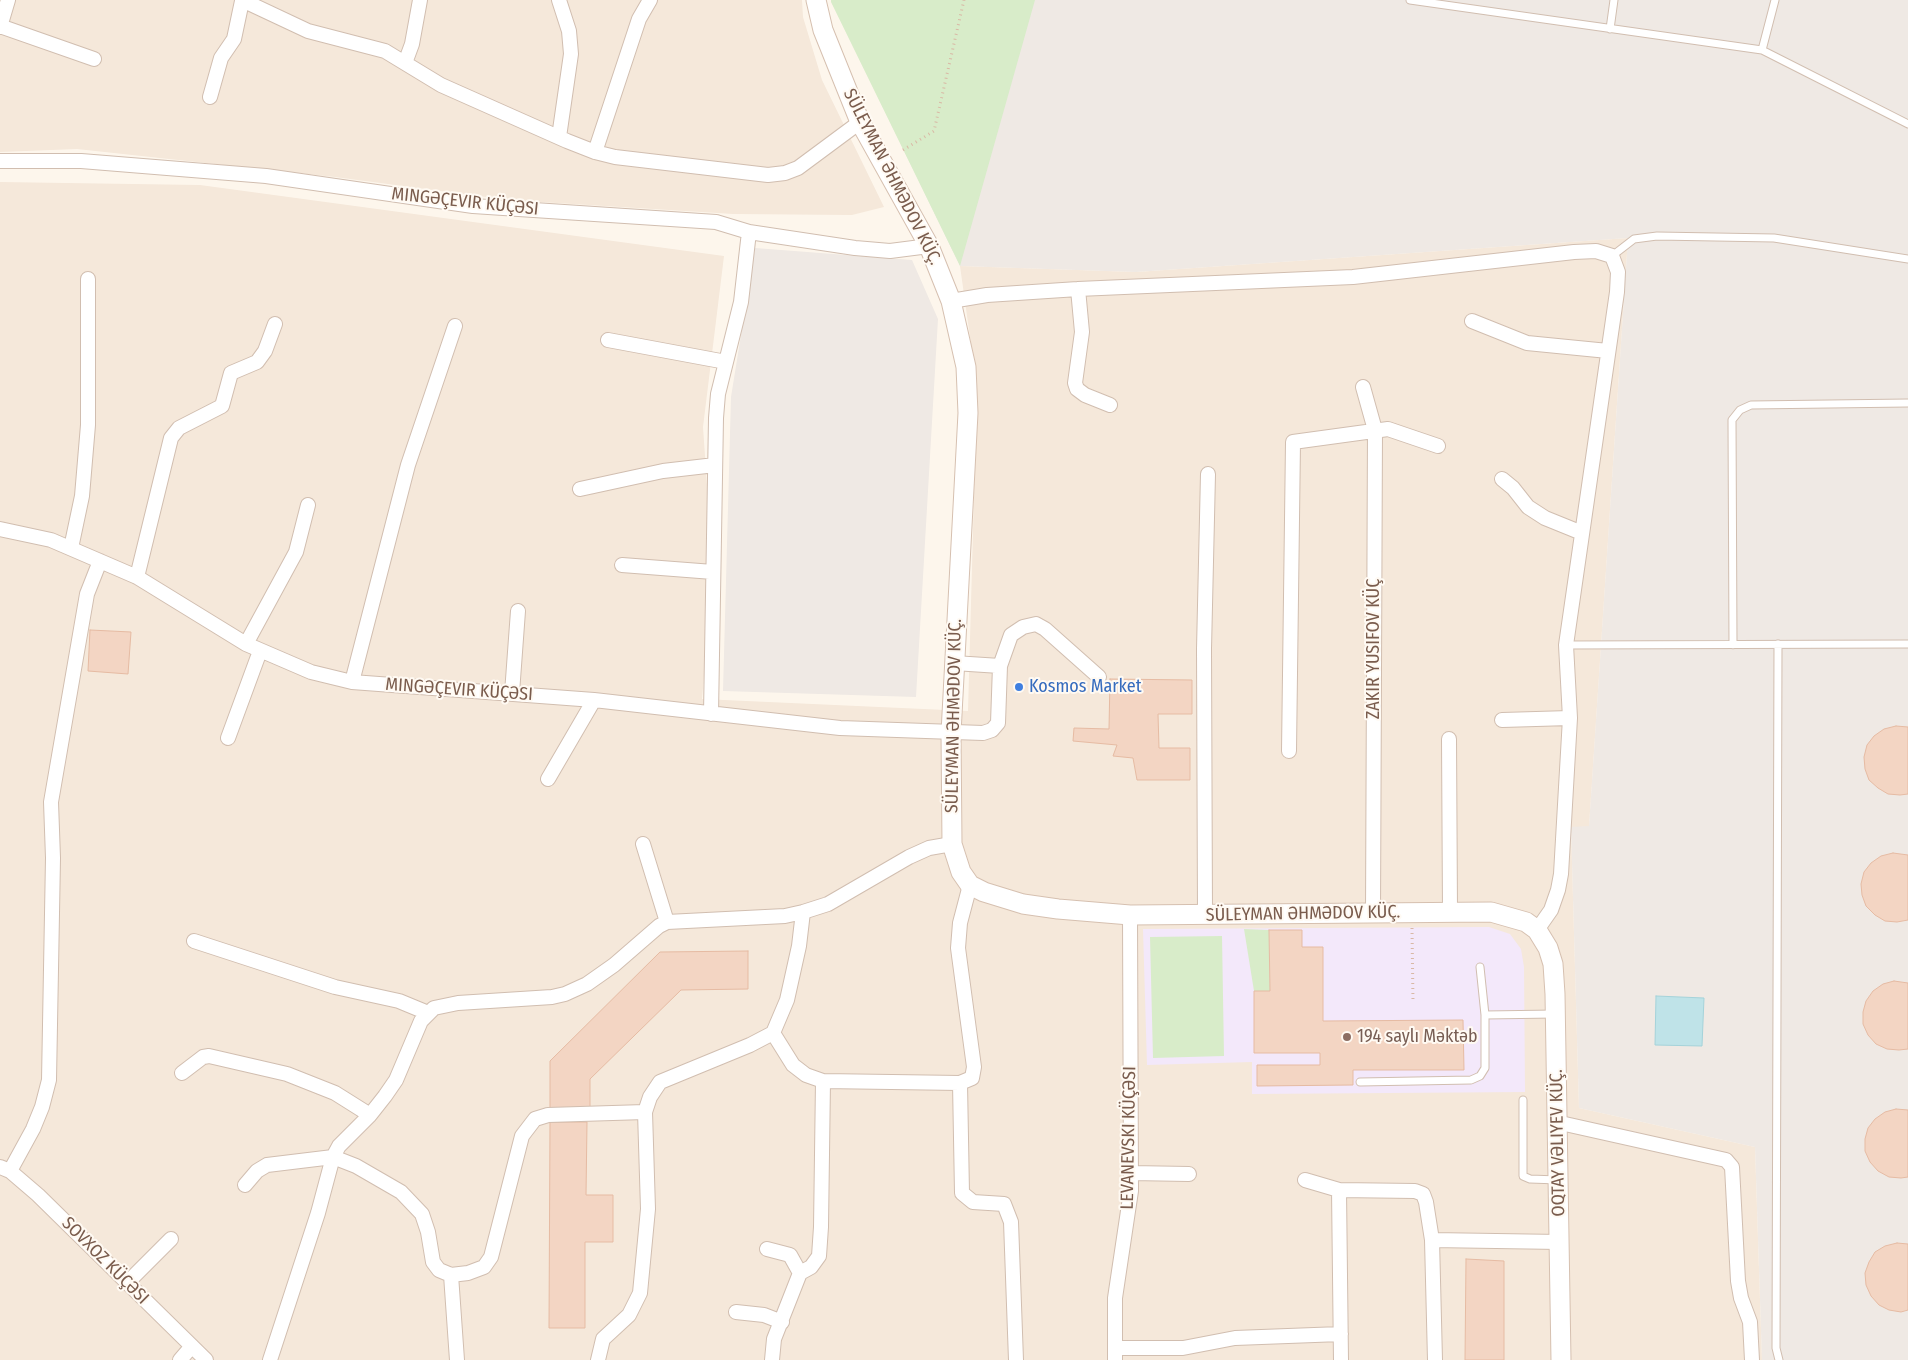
<!DOCTYPE html>
<meta charset="utf-8">
<style>
body{margin:0}
canvas{display:block;background:#fdf6ec}
</style>
<canvas width="1908" height="1360"></canvas>
<script>
const context = document.querySelector('canvas').getContext('2d');
context.lineJoin = 'round';
function fillPath(path, color) {
  context.fillStyle = color;
  context.fill(path, 'evenodd');
}
function shape(rows) {
  const path = new Path2D();
  for (const r of rows) {
    path.moveTo(r[0], r[1]);
    for (let i = 2; i < r.length; i += 2) path.lineTo(r[i], r[i + 1]);
  }
  return path;
}
function trace(path, color, width, dash) {
  context.strokeStyle = color;
  context.lineWidth = width;
  context.lineCap = dash ? 'butt' : 'round';
  context.setLineDash(dash || []);
  context.stroke(path);
}
function label(font, color, halo, rows, align = 'center') {
  context.font = font + ' "Fira Sans Condensed",sans-serif';
  context.lineWidth = 4;
  context.setLineDash([]);
  context.textBaseline = 'middle';
  context.strokeStyle = halo;
  context.fillStyle = color;
  for (const [text, x, y, turn = 0] of rows) {
    context.save();
    context.translate(x, y);
    context.rotate((+turn || 0) * Math.PI / 180);
    context.textAlign = isNaN(turn) ? turn : align;
    if (halo) context.strokeText(text, 0, 0);
    context.fillText(text, 0, 0);
    context.restore();
  }
}
fillPath(shape([
 [0,0,802,0,803,17,822,80,884,207,852,215,733,214,509,200,335,177,77,149,0,152],
 [0,182,200,185,724,256,703,427,713,572,702,699,968,711,977,387,960,266,1136,272,1628,238,1589,827,1571,827,1579,1108,1755,1147,1762,1360,0,1360]
]), '#f5e8da');
fillPath(shape([
 [831,0,1908,0,1908,1360,1762,1360,1755,1147,1579,1108,1571,827,1589,826,1628,238,1136,272,960,266],
 [755,248,912,260,938,319,916,697,723,691,731,397]
]), '#efe9e4');
fillPath(shape([
 [1489,927,1510,934,1521,949,1524,967,1525,1092,1252,1094,1252,1062,1147,1065,1143,929]
]), '#f3e8fa');
fillPath(shape([
 [831,0,1035,0,960,266,831,2],
 [1244,929,1269,930,1270,991,1254,991],
 [1222,936,1224,1056,1153,1058,1150,937]
]), '#d8ecc9');
const water = shape([
 [1656,996,1704,998,1702,1046,1655,1045,1656,996]
]);
fillPath(water, '#bfe3e8');
trace(water, '#a5d3da', 1);
const building = shape([
 [90,630,131,632,128,674,88,671,90,630],
 [1110,679,1192,680,1192,714,1158,714,1159,748,1190,748,1190,780,1137,780,1133,758,1113,756,1117,745,1073,741,1074,728,1109,729,1110,679],
 [1896,726,1908,727,1908,794,1900,795,1888,794,1878,788,1869,780,1865,769,1864,757,1867,745,1874,736,1884,729,1896,726],
 [1893,853,1908,855,1908,920,1897,922,1885,921,1875,915,1866,906,1862,895,1861,884,1864,872,1871,863,1881,856,1893,853],
 [1269,930,1302,930,1302,947,1323,947,1323,1021,1463,1020,1464,1070,1353,1070,1353,1085,1257,1086,1257,1065,1320,1065,1320,1053,1254,1053,1254,991,1270,991,1269,930],
 [748,951,748,989,681,990,590,1079,590,1108,550,1109,550,1061,660,952,748,951],
 [1894,981,1908,983,1908,1049,1899,1050,1887,1049,1876,1044,1868,1035,1863,1024,1863,1012,1866,1001,1873,991,1883,984,1894,981],
 [1896,1109,1908,1110,1908,1177,1901,1178,1889,1177,1878,1171,1870,1162,1865,1151,1865,1139,1868,1128,1875,1119,1885,1112,1896,1109],
 [550,1122,587,1122,586,1195,613,1195,613,1242,585,1242,585,1328,549,1328,550,1122],
 [1897,1243,1908,1244,1908,1310,1901,1312,1889,1310,1879,1305,1871,1296,1866,1285,1865,1273,1869,1262,1875,1252,1885,1246,1897,1243],
 [1466,1259,1504,1261,1504,1360,1465,1360,1466,1259]
]);
fillPath(building, '#f3d5c3');
trace(building, '#e6bba3', 1);
const lane = shape([
 [1410,0,1762,50,1908,124],
 [1610,29,1614,0],
 [1762,50,1775,0],
 [1612,256,1634,239,1657,236,1774,238,1908,259],
 [1778,644,1776,1348,1779,1360],
 [1566,645,1908,644],
 [1733,645,1732,420,1740,410,1751,405,1908,403],
 [1485,1015,1555,1014],
 [1360,1082,1471,1080,1480,1076,1485,1068,1485,1015,1480,967],
 [1523,1100,1523,1176,1530,1179,1558,1180]
]);
const street = shape([
 [242,0,308,31,385,51,441,85,567,141,595,152,615,157,768,175,785,173,798,168,860,122],
 [559,0,569,31,571,54,559,137],
 [0,26,94,59],
 [0,27,8,0],
 [405,63,412,44,420,0],
 [210,97,221,58,234,39,242,1],
 [595,152,639,19,650,0],
 [0,161,81,161,266,176,473,206,716,222,749,232,855,248,890,251,929,246],
 [1078,289,1082,332,1075,383,1077,389,1085,395,1110,405],
 [951,301,987,295,1078,289,1353,277,1574,252,1596,251,1612,256,1618,272,1617,292,1566,645,1570,718,1561,874,1558,890,1551,910,1537,930],
 [1472,321,1527,343,1608,351],
 [608,340,726,362],
 [1363,387,1375,430,1373,913],
 [1502,479,1513,488,1528,507,1545,518,1582,533],
 [580,489,663,471,715,465],
 [0,529,51,540,137,577,246,644,311,672,352,682,594,700,840,728,983,733,992,730,998,723,1000,666,1011,635,1023,627,1036,624,1045,629,1099,677],
 [71,548,82,496,88,425,88,279],
 [622,565,713,572],
 [137,577,171,438,179,428,222,406,231,373,257,362,265,351,275,324],
 [246,644,296,552,308,505],
 [954,663,1000,666],
 [352,682,408,465,455,326],
 [512,693,518,611],
 [711,714,716,418,718,394,741,302,749,232],
 [1502,720,1570,718],
 [228,738,260,651],
 [1449,739,1450,911],
 [1289,751,1293,442,1388,429,1438,446],
 [548,779,594,700],
 [643,844,667,922],
 [803,912,799,946,787,1000,773,1033,793,1065,806,1075,823,1081,960,1083,972,1078,974,1067,958,948,960,923,970,885],
 [1205,915,1204,649,1208,474],
 [194,941,335,987,399,1001,428,1013],
 [182,1073,203,1057,209,1056,287,1074,335,1093,370,1115],
 [960,1083,962,1193,973,1202,1004,1204,1011,1222,1016,1360],
 [1556,1122,1726,1160,1732,1167,1738,1281,1741,1298,1750,1322,1752,1360],
 [0,1167,10,1171,38,1195,206,1360],
 [10,1171,33,1129,42,1107,49,1080,53,858,51,802,87,594,100,561],
 [1131,1173,1189,1174],
 [1305,1180,1339,1190,1415,1191,1423,1194,1426,1202,1432,1240,1435,1360],
 [245,1185,257,1171,267,1165,333,1157,356,1166,401,1192,422,1214,428,1232,433,1262,439,1270,451,1275,468,1273,484,1267,491,1257,522,1136,535,1119,548,1115,645,1112],
 [1339,1190,1341,1360],
 [1432,1240,1560,1242],
 [767,1249,790,1255,800,1273],
 [451,1275,457,1360],
 [127,1283,171,1239],
 [736,1312,764,1315,782,1322],
 [1115,1348,1183,1348,1235,1338,1341,1334],
 [180,1360,192,1346],
 [270,1360,318,1213,333,1157,339,1146,370,1115,385,1096,396,1080,421,1021,434,1008,458,1003,552,997,565,994,587,984,614,965,659,926,667,922,785,916,803,912,828,904,909,857,929,848,952,844],
 [598,1360,603,1339,629,1315,640,1293,648,1209,645,1112,650,1097,660,1082,750,1045,773,1033],
 [772,1360,774,1339,800,1273,811,1267,819,1256,821,1227,823,1081],
 [1115,1360,1115,1298,1131,1191,1130,915]
]);
const secondary = shape([
 [816,0,823,30,860,122,929,246,951,301,966,367,968,413,951,733,952,844,961,872,970,885,984,892,1023,904,1058,909,1130,915,1491,912,1526,922,1537,930,1548,948,1553,964,1555,994,1561,1360]
]);
trace(lane, '#d1beb0', 9);
trace(street, '#d1beb0', 16);
trace(secondary, '#d6c0b0', 21);
trace(shape([
 [903,150,934,131,964,0],
 [1412,928,1413,1002]
]), '#d9b8a5', 3, [1, 4]);
trace(lane, '#fff', 7);
trace(street, '#fff', 14);
trace(secondary, '#fff', 19);
for (const [x, y, r, color] of [
 [1019,687,5,"#3f7fe0"],
 [1347,1037,5,"#8d6e63"]
]) {
  const dot = new Path2D();
  dot.arc(x, y, r, 0, 2 * Math.PI);
  context.fillStyle = color;
  context.fill(dot);
  trace(dot, '#fffaf3', 2);
}
label('18px', '#7a5c4d', '#fffaf3', [
 ["SÜLEYMAN ƏHMƏDOV KÜÇ.",892,177,63],
 ["MINGƏÇEVIR KÜÇƏSI",465,202,6],
 ["ZAKIR YUSIFOV KÜÇ",1374,649,-90],
 ["MINGƏÇEVIR KÜÇƏSI",459,690,4],
 ["SÜLEYMAN ƏHMƏDOV KÜÇ.",954,716,-89],
 ["SÜLEYMAN ƏHMƏDOV KÜÇ.",1303,914,-1],
 ["LEVANEVSKI KÜÇƏSI",1129,1138,-89],
 ["OQTAY VƏLIYEV KÜÇ.",1558,1143,-91],
 ["SOVXOZ KÜÇƏSI",105,1261,45]
]);
label('18px', '#366cbe', '#fffaf3', [
 ["Kosmos Market",1029,687]
], 'left');
label('18px', '#785e54', '#fffaf3', [
 ["194 saylı Məktəb",1357,1037]
], 'left');
</script>
